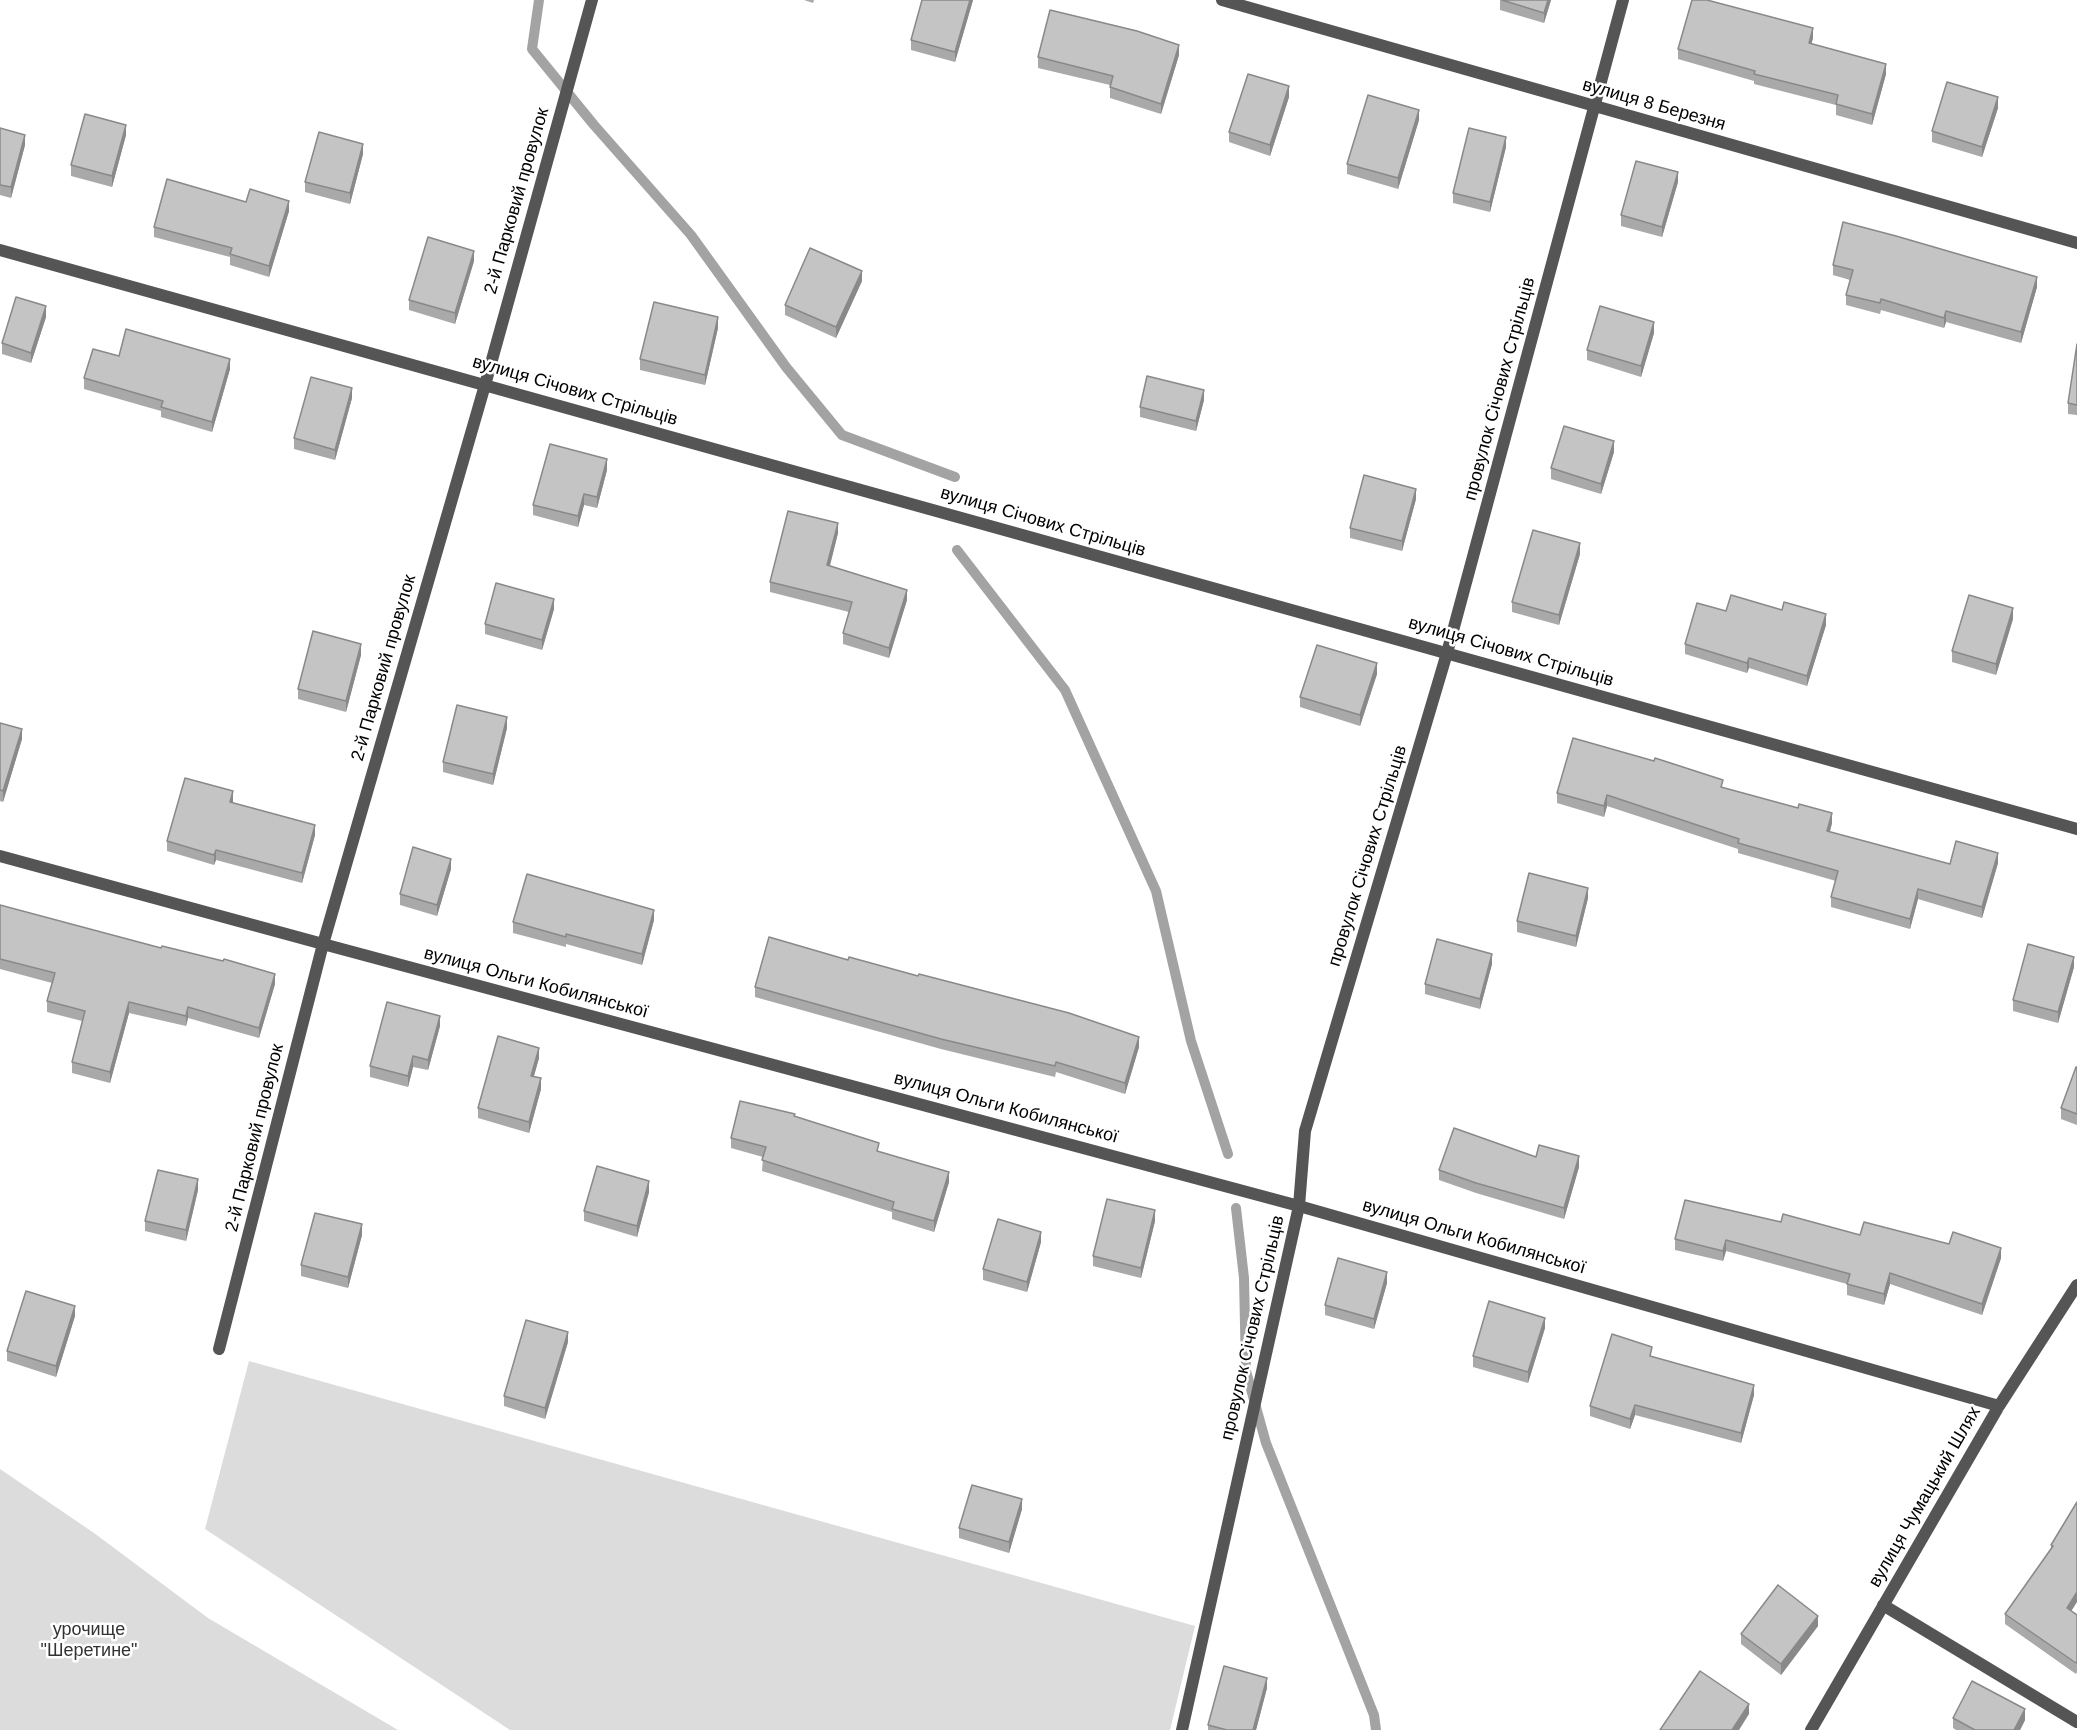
<!DOCTYPE html>
<meta charset="utf-8">
<style>
body{margin:0}
canvas{display:block;background:#fff}
</style>
<canvas width="2077" height="1730"></canvas>
<script>
const context = document.querySelector('canvas').getContext('2d');
context.lineJoin = 'round';
function fillPath(path, color) {
  context.fillStyle = color;
  context.fill(path, 'evenodd');
}
function shape(rows) {
  const path = new Path2D();
  for (const r of rows) {
    path.moveTo(r[0], r[1]);
    for (let i = 2; i < r.length; i += 2) path.lineTo(r[i], r[i + 1]);
  }
  return path;
}
function trace(path, color, width, dash) {
  context.strokeStyle = color;
  context.lineWidth = width;
  context.lineCap = dash ? 'butt' : 'round';
  context.setLineDash(dash || []);
  context.stroke(path);
}
function label(font, color, halo, rows, align = 'center') {
  context.font = font + ' Helvetica,sans-serif';
  context.lineWidth = 5;
  context.setLineDash([]);
  context.textBaseline = 'middle';
  context.strokeStyle = halo;
  context.fillStyle = color;
  for (const [text, x, y, turn = 0] of rows) {
    context.save();
    context.translate(x, y);
    context.rotate((+turn || 0) * Math.PI / 180);
    context.textAlign = isNaN(turn) ? turn : align;
    if (halo) context.strokeText(text, 0, 0);
    context.fillText(text, 0, 0);
    context.restore();
  }
}
fillPath(shape([
 [249,1361,1195,1626,1170,1730,510,1730,205,1529],
 [0,1469,94,1533,208,1618,398,1730,0,1730]
]), '#dcdcdc');
trace(shape([
 [539,0,532,49,594,125,691,235,786,367,842,435,955,477],
 [957,550,1065,690,1156,891,1191,1041,1228,1154],
 [1236,1208,1244,1278,1246,1371,1266,1443,1374,1715,1376,1730]
]), '#a3a3a3', 10);
trace(shape([
 [1222,0,2077,243],
 [0,250,2077,829],
 [0,856,323,944,1299,1206,1999,1406],
 [219,1349,323,944,485,385,592,0],
 [1883,1605,2077,1722],
 [1182,1730,1299,1206,1305,1131,1447,653,1623,0],
 [1811,1730,1999,1406,2077,1285]
]), '#555', 12);
fillPath(shape([
 [804,0,814,0,813,3],
 [922,0,973,0,955,62,911,50,911,40],
 [1500,0,1551,0,1544,23,1500,10],
 [1813,38,1811,44,1886,74,1872,125,1836,115,1836,105,1754,84,1754,81,1678,59,1678,49],
 [1179,55,1161,114,1110,98,1110,85,1038,68,1038,57],
 [1289,97,1270,156,1229,142,1229,132],
 [1998,108,1982,157,1932,142,1932,131],
 [1419,120,1398,189,1347,174,1347,164],
 [0,128,25,145,11,198,0,195],
 [126,135,112,187,71,176,71,165],
 [1506,147,1490,212,1453,203,1453,193],
 [363,154,350,204,305,192,305,182],
 [1678,182,1662,237,1621,226,1621,215],
 [246,202,289,211,269,277,230,265,230,257,154,237,154,227],
 [474,261,455,324,409,310,409,300],
 [1833,265,2037,287,2021,343,1946,322,1944,328,1881,310,1880,314,1846,305,1846,295,1850,280,1833,275],
 [862,281,836,338,785,315,785,305],
 [46,317,31,363,2,354,2,343],
 [718,328,705,385,640,370,640,359],
 [1654,333,1641,377,1587,360,1587,350],
 [2077,344,2077,415,2068,414,2068,403],
 [119,356,230,369,212,432,161,417,161,411,84,389,84,378],
 [352,398,335,460,294,449,294,438],
 [1204,400,1196,431,1140,417,1140,407],
 [1614,452,1601,494,1551,479,1551,468],
 [607,470,597,508,584,505,578,527,533,515,533,505],
 [1416,499,1402,551,1350,538,1350,528],
 [838,533,830,566,907,600,889,658,843,644,843,633,849,612,770,592,770,582],
 [1580,554,1559,625,1512,612,1512,602],
 [554,609,542,650,485,634,485,624],
 [1726,611,1826,625,1807,686,1749,668,1747,673,1685,654,1685,644],
 [2013,619,1996,675,1952,662,1952,651],
 [361,655,346,712,298,699,298,689],
 [1377,674,1360,726,1300,707,1300,697],
 [0,723,22,739,3,802,0,801],
 [507,728,493,785,443,772,443,762],
 [1654,761,1723,788,1832,823,1830,832,1950,864,1998,863,1982,918,1918,899,1910,929,1831,907,1831,897,1836,881,1738,853,1738,849,1607,806,1604,817,1557,803,1557,793],
 [233,802,232,803,315,835,302,883,216,860,214,865,167,851,167,841],
 [451,869,437,916,400,905,400,894],
 [1588,898,1576,947,1517,932,1517,921],
 [0,905,275,984,259,1038,188,1018,186,1026,129,1013,110,1083,72,1073,72,1062,82,1021,47,1012,47,1001,52,983,0,969],
 [654,920,642,965,566,944,566,947,513,933,513,922],
 [1492,964,1480,1009,1425,994,1425,984],
 [2074,967,2058,1023,2013,1011,2013,1000],
 [755,987,1139,1047,1125,1094,1056,1072,1055,1077,941,1049,755,997],
 [440,1026,428,1070,413,1067,408,1087,370,1077,370,1066],
 [539,1058,534,1076,541,1089,529,1133,478,1118,478,1108],
 [2077,1067,2077,1125,2061,1119,2061,1108],
 [795,1116,949,1182,934,1232,892,1219,892,1212,762,1171,763,1157,731,1148,731,1138],
 [1536,1157,1579,1167,1564,1219,1476,1193,1439,1180,1439,1170],
 [198,1190,186,1241,145,1231,145,1221],
 [649,1192,637,1237,584,1221,584,1211],
 [1155,1221,1141,1278,1093,1266,1093,1256],
 [1781,1222,1860,1235,2001,1258,1982,1315,1890,1284,1884,1305,1847,1295,1847,1284,1726,1251,1723,1261,1675,1250,1675,1239],
 [362,1235,348,1288,301,1276,301,1265],
 [1041,1242,1027,1292,983,1280,983,1269],
 [1387,1283,1374,1329,1325,1315,1325,1305],
 [75,1316,56,1377,7,1361,7,1351],
 [1545,1328,1528,1383,1473,1367,1473,1356],
 [568,1342,545,1419,504,1406,504,1396],
 [1652,1357,1754,1395,1741,1443,1635,1415,1630,1429,1590,1416,1590,1406],
 [2077,1502,2071,1611,2077,1615,2077,1672,2076,1674,2005,1624,2005,1614,2051,1550,2051,1545],
 [1022,1509,1009,1553,959,1538,959,1528],
 [1818,1626,1781,1675,1741,1644,1741,1634],
 [1267,1688,1256,1730,1208,1730,1208,1725],
 [1953,1718,2025,1720,2020,1730,1956,1730,1953,1728]
]), '#a9a9a9');
fillPath(shape([
 [970,0,973,0,955,62,955,52],
 [1548,0,1551,0,1544,23,1544,13],
 [1813,28,1813,38,1809,54,1809,43],
 [1179,45,1179,55,1161,114,1161,104],
 [1886,64,1886,74,1872,125,1872,114],
 [1289,86,1289,97,1270,156,1270,145],
 [1998,97,1998,108,1982,157,1982,147],
 [1419,110,1419,120,1398,189,1398,178],
 [126,125,126,135,112,187,112,176],
 [25,135,25,145,11,198,11,187],
 [1506,137,1506,147,1490,212,1490,202],
 [363,144,363,154,350,204,350,193],
 [1678,172,1678,182,1662,237,1662,227],
 [289,201,289,211,269,277,269,266],
 [474,251,474,261,455,324,455,313],
 [862,271,862,281,836,338,836,327],
 [2037,277,2037,287,2021,343,2021,332],
 [46,306,46,317,31,363,31,353],
 [1946,311,1946,322,1944,328,1944,318],
 [718,317,718,328,705,385,705,375],
 [1654,322,1654,333,1641,377,1641,366],
 [230,359,230,369,212,432,212,422],
 [352,388,352,398,335,460,335,450],
 [1204,390,1204,400,1196,431,1196,421],
 [1614,441,1614,452,1601,494,1601,484],
 [607,459,607,470,597,508,597,497],
 [1416,489,1416,499,1402,551,1402,541],
 [584,494,584,505,578,527,578,516],
 [838,523,838,533,827,576,827,565],
 [1580,543,1580,554,1559,625,1559,615],
 [907,590,907,600,889,658,889,648],
 [554,599,554,609,542,650,542,640],
 [2013,608,2013,619,1996,675,1996,664],
 [1826,614,1826,625,1807,686,1807,676],
 [361,644,361,655,346,712,346,701],
 [1749,658,1749,668,1747,673,1747,663],
 [1377,663,1377,674,1360,726,1360,715],
 [507,717,507,728,493,785,493,774],
 [22,729,22,739,3,802,3,791],
 [233,791,233,802,230,812,230,802],
 [1607,795,1607,806,1604,817,1604,806],
 [1832,813,1832,823,1827,841,1827,831],
 [315,825,315,835,302,883,302,873],
 [216,850,216,860,214,865,214,855],
 [1998,853,1998,863,1982,918,1982,907],
 [451,859,451,869,437,916,437,905],
 [1588,888,1588,898,1576,947,1576,936],
 [1918,889,1918,899,1910,929,1910,919],
 [654,910,654,920,642,965,642,954],
 [1492,954,1492,964,1480,1009,1480,999],
 [2074,957,2074,967,2058,1023,2058,1012],
 [275,974,275,984,259,1038,259,1028],
 [129,1002,129,1013,110,1083,110,1072],
 [188,1007,188,1018,186,1026,186,1016],
 [440,1016,440,1026,428,1070,428,1060],
 [1139,1037,1139,1047,1125,1094,1125,1083],
 [539,1048,539,1058,531,1086,531,1076],
 [413,1056,413,1067,408,1087,408,1076],
 [541,1078,541,1089,529,1133,529,1122],
 [1579,1156,1579,1167,1564,1219,1564,1208],
 [949,1172,949,1182,934,1232,934,1221],
 [198,1179,198,1190,186,1241,186,1230],
 [649,1181,649,1192,637,1237,637,1226],
 [1155,1210,1155,1221,1141,1278,1141,1268],
 [362,1224,362,1235,348,1288,348,1277],
 [1041,1232,1041,1242,1027,1292,1027,1282],
 [1726,1240,1726,1251,1723,1261,1723,1251],
 [2001,1248,2001,1258,1982,1315,1982,1304],
 [1387,1272,1387,1283,1374,1329,1374,1319],
 [1890,1273,1890,1284,1884,1305,1884,1294],
 [75,1306,75,1316,56,1377,56,1366],
 [1545,1318,1545,1328,1528,1383,1528,1372],
 [568,1332,568,1342,545,1419,545,1408],
 [1754,1385,1754,1395,1741,1443,1741,1433],
 [1635,1405,1635,1415,1630,1429,1630,1419],
 [1022,1499,1022,1509,1009,1553,1009,1542],
 [2077,1592,2077,1602,2067,1618,2067,1608],
 [1818,1616,1818,1626,1781,1675,1781,1664],
 [1267,1678,1267,1688,1256,1730,1253,1730],
 [1749,1704,1749,1714,1739,1730,1732,1730],
 [2025,1709,2025,1720,2020,1730,2014,1730]
]), '#898989');
const building = shape([
 [922,0,970,0,955,52,911,40,922,0],
 [1502,0,1548,0,1544,13,1502,0],
 [1692,0,1707,0,1813,28,1809,43,1886,64,1872,114,1836,104,1838,95,1754,74,1755,71,1678,49,1692,0],
 [1050,10,1137,31,1179,45,1161,104,1110,87,1113,76,1038,57,1050,10],
 [1248,74,1289,86,1270,145,1229,132,1248,74],
 [1947,82,1998,97,1982,147,1932,131,1947,82],
 [1368,95,1419,110,1398,178,1347,164,1368,95],
 [85,114,126,125,112,176,71,165,85,114],
 [0,128,25,135,11,187,0,185,0,128],
 [1469,128,1506,137,1490,202,1453,193,1469,128],
 [319,132,363,144,350,193,305,182,319,132],
 [1636,161,1678,172,1662,227,1621,215,1636,161],
 [167,179,246,202,250,189,289,201,269,266,230,254,232,248,154,227,167,179],
 [1843,222,1896,236,2037,277,2021,332,1946,311,1944,318,1881,299,1880,303,1846,295,1853,270,1833,265,1843,222],
 [428,237,474,251,455,313,409,300,428,237],
 [810,248,862,271,836,327,785,305,810,248],
 [16,297,46,306,31,353,2,343,16,297],
 [654,302,718,317,705,375,640,359,654,302],
 [1600,306,1654,322,1641,366,1587,350,1600,306],
 [126,329,230,359,212,422,161,407,163,401,84,378,93,349,119,356,126,329],
 [2077,344,2077,405,2068,403,2077,344],
 [1147,376,1204,390,1196,421,1140,407,1147,376],
 [311,377,352,388,335,450,294,438,311,377],
 [1564,426,1614,441,1601,484,1551,468,1564,426],
 [550,444,607,459,597,497,584,494,578,516,533,505,550,444],
 [1364,475,1416,489,1402,541,1350,528,1364,475],
 [788,511,838,523,827,565,907,590,889,648,843,633,852,602,770,582,788,511],
 [1533,530,1580,543,1559,615,1512,602,1533,530],
 [496,583,554,599,542,640,485,624,496,583],
 [1731,595,1782,610,1784,602,1826,614,1807,676,1749,658,1747,663,1685,644,1697,603,1726,611,1731,595],
 [1969,595,2013,608,1996,664,1952,651,1969,595],
 [313,631,361,644,346,701,298,689,313,631],
 [1317,645,1377,663,1360,715,1300,697,1317,645],
 [457,705,507,717,493,774,443,762,457,705],
 [0,723,22,729,3,791,0,790,0,723],
 [1573,738,1654,761,1655,758,1723,780,1721,787,1798,808,1799,804,1832,813,1827,831,1950,864,1956,841,1998,853,1982,907,1918,889,1910,919,1831,897,1838,871,1738,843,1739,839,1607,795,1604,806,1557,793,1573,738],
 [185,778,233,791,230,802,315,825,302,873,216,850,214,855,167,841,185,778],
 [413,847,451,859,437,905,400,894,413,847],
 [1529,873,1588,888,1576,936,1517,921,1529,873],
 [527,874,654,910,642,954,566,934,566,937,513,922,527,874],
 [0,905,161,948,162,946,223,961,224,959,275,974,259,1028,188,1007,186,1016,129,1002,110,1072,72,1062,85,1011,47,1001,55,973,0,959,0,905],
 [769,937,848,960,849,957,918,976,919,974,1069,1013,1139,1037,1125,1083,1056,1062,1055,1066,941,1039,755,987,769,937],
 [1437,939,1492,954,1480,999,1425,984,1437,939],
 [2028,944,2074,957,2058,1012,2013,1000,2028,944],
 [387,1002,440,1016,428,1060,413,1056,408,1076,370,1066,387,1002],
 [498,1036,539,1048,531,1076,541,1078,529,1122,478,1108,498,1036],
 [2076,1067,2077,1067,2077,1114,2061,1108,2076,1067],
 [740,1101,795,1114,794,1116,879,1143,877,1151,949,1172,934,1221,892,1209,894,1202,762,1160,766,1147,731,1138,740,1101],
 [1454,1128,1536,1157,1539,1145,1579,1156,1564,1208,1476,1183,1439,1170,1454,1128],
 [597,1166,649,1181,637,1226,584,1211,597,1166],
 [158,1170,198,1179,186,1230,145,1221,158,1170],
 [1107,1199,1155,1210,1141,1268,1093,1256,1107,1199],
 [1685,1200,1781,1222,1783,1214,1860,1235,1864,1222,1949,1244,1953,1232,2001,1248,1982,1304,1890,1273,1884,1294,1847,1284,1850,1274,1726,1240,1723,1251,1675,1239,1685,1200],
 [315,1213,362,1224,348,1277,301,1265,315,1213],
 [998,1219,1041,1232,1027,1282,983,1269,998,1219],
 [1338,1258,1387,1272,1374,1319,1325,1305,1338,1258],
 [26,1291,75,1306,56,1366,7,1351,26,1291],
 [1489,1301,1545,1318,1528,1372,1473,1356,1489,1301],
 [526,1320,568,1332,545,1408,504,1396,526,1320],
 [1612,1334,1652,1347,1650,1356,1754,1385,1741,1433,1635,1405,1630,1419,1590,1406,1612,1334],
 [972,1485,1022,1499,1009,1542,959,1528,972,1485],
 [2077,1502,2077,1592,2067,1608,2077,1615,2077,1662,2076,1663,2005,1614,2053,1546,2051,1545,2077,1502],
 [1778,1585,1818,1616,1781,1664,1741,1634,1778,1585],
 [1224,1666,1267,1678,1253,1730,1227,1730,1208,1725,1224,1666],
 [1700,1671,1749,1704,1732,1730,1660,1730,1700,1671],
 [1972,1681,2025,1709,2014,1730,1975,1730,1953,1718,1972,1681]
]);
fillPath(building, '#c4c4c4');
trace(building, '#898989', 1.5);
label('18px', '#000', '#fff', [
 ["вулиця 8 Березня",1654,105,16],
 ["2-й Парковий провулок",517,201,-74],
 ["провулок Січових Стрільців",1500,389,-75],
 ["вулиця Січових Стрільців",575,391,16],
 ["вулиця Січових Стрільців",1043,522,16],
 ["вулиця Січових Стрільців",1511,652,16],
 ["2-й Парковий провулок",384,668,-74],
 ["провулок Січових Стрільців",1368,856,-73],
 ["вулиця Ольги Кобилянської",536,983,15],
 ["вулиця Ольги Кобилянської",1006,1108,15],
 ["2-й Парковий провулок",255,1138,-76],
 ["вулиця Ольги Кобилянської",1474,1237,16],
 ["провулок Січових Стрільців",1253,1328,-77],
 ["вулиця Чумацький Шлях",1925,1497,-60]
]);
label('18px', '#333', '#fff', [
 ["урочище",89,1630],
 ["\"Шеретине\"",89,1651]
]);
</script>
